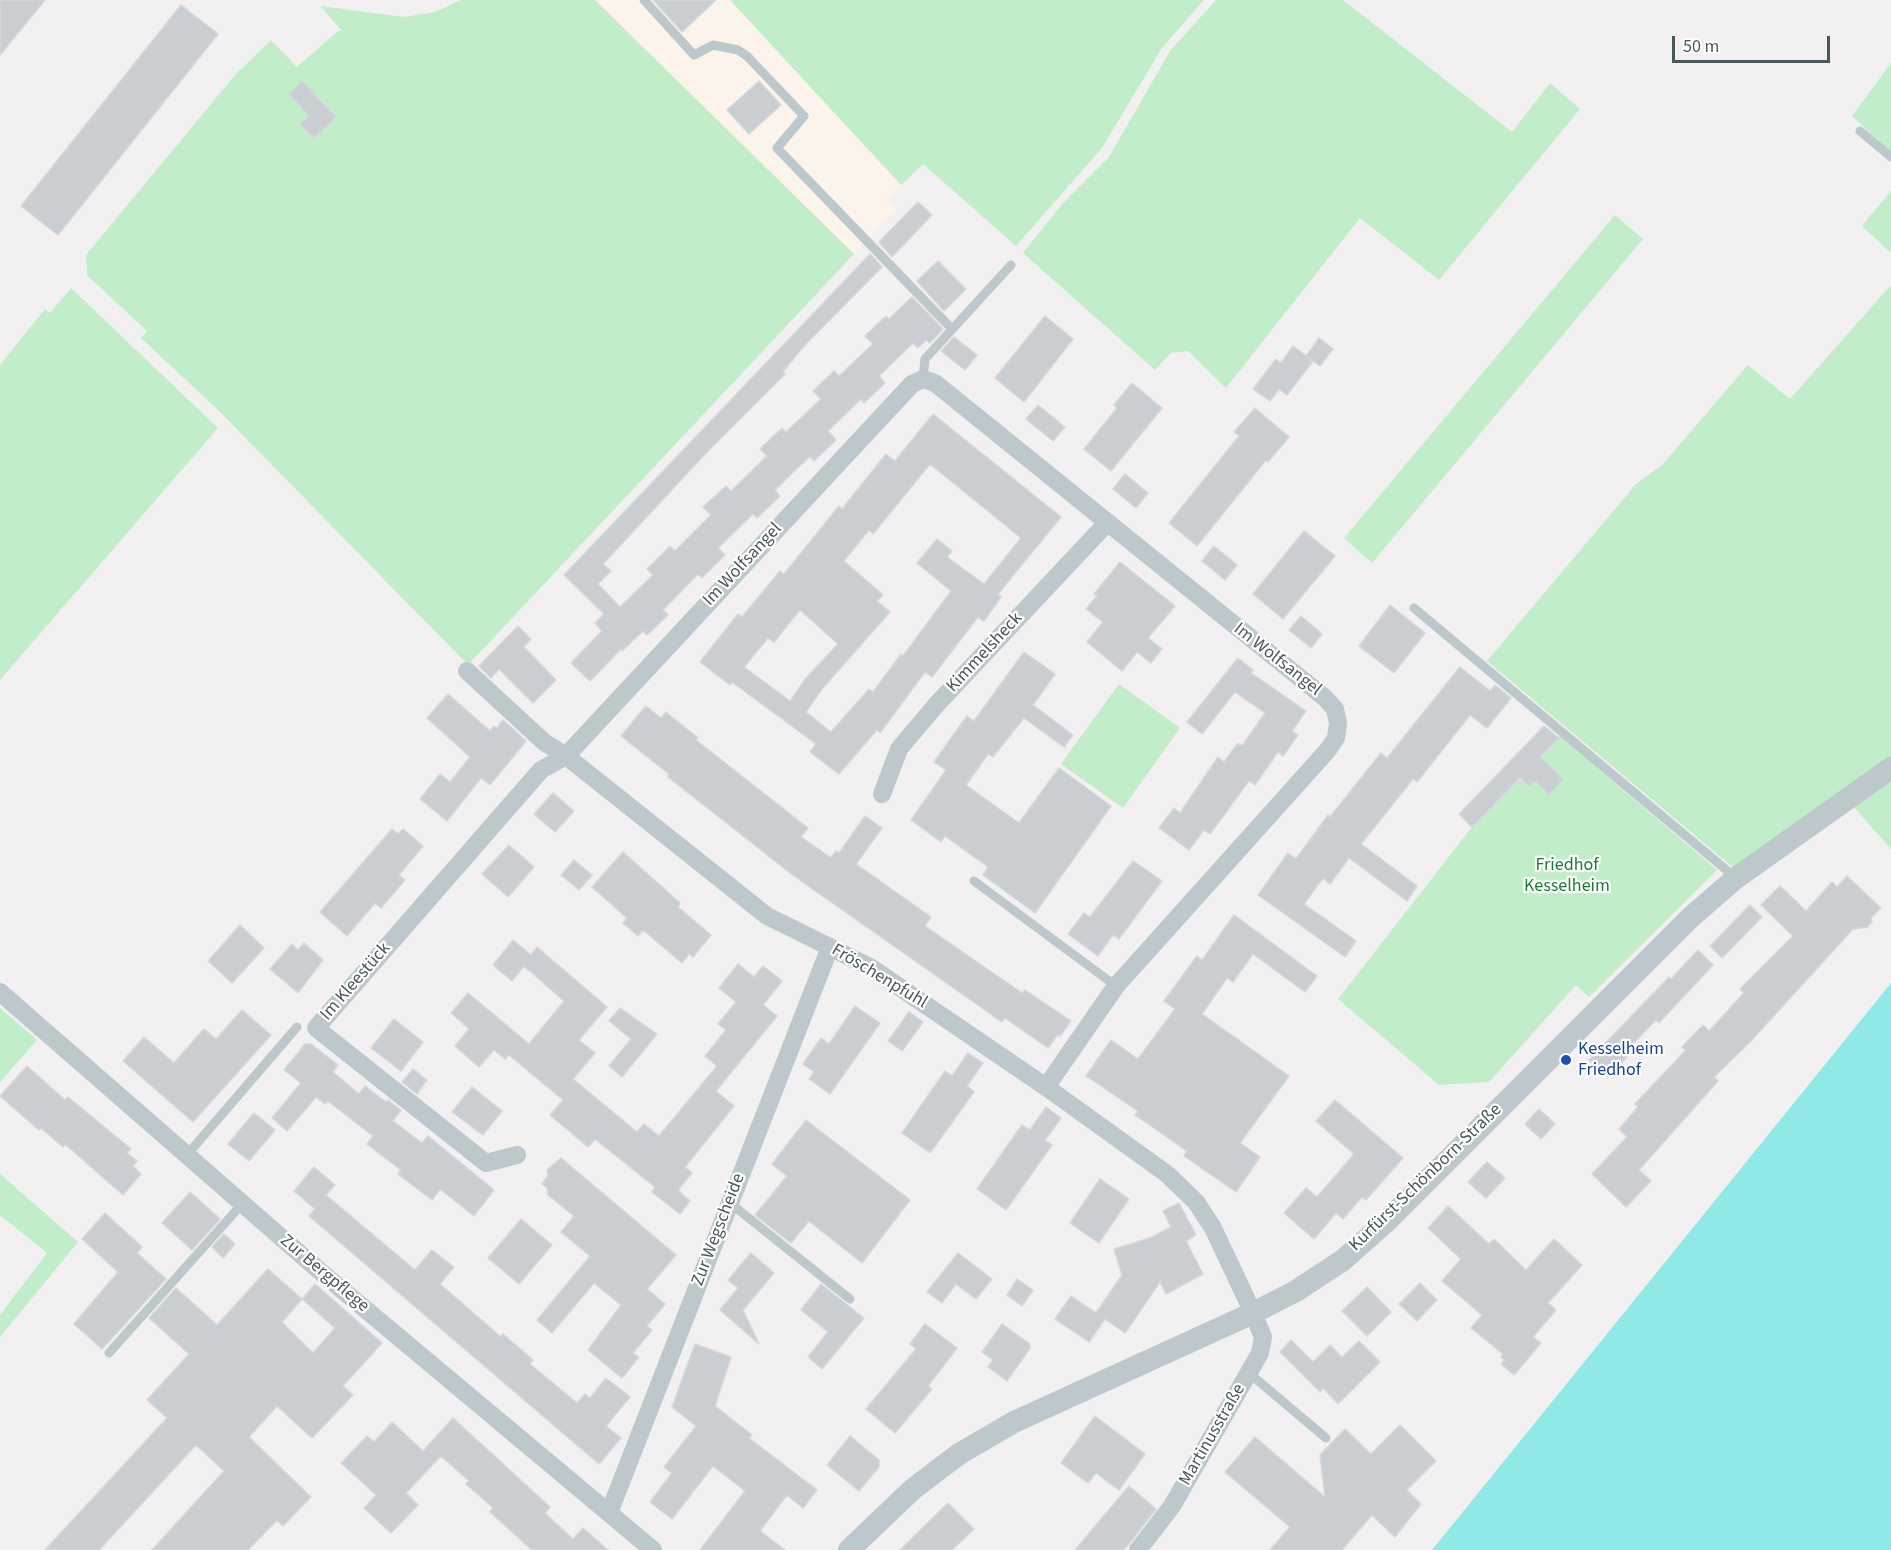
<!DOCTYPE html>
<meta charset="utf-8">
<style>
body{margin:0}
#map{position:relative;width:1891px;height:1550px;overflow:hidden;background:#f2f0f1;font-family:"Source Sans 3",sans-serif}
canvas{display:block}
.scale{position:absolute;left:1672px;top:36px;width:158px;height:27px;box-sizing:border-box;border:3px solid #49585d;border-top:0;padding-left:8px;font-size:18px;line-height:21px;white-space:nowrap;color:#49585d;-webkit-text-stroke:4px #fff;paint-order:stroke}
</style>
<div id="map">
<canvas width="1891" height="1550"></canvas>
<div class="scale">50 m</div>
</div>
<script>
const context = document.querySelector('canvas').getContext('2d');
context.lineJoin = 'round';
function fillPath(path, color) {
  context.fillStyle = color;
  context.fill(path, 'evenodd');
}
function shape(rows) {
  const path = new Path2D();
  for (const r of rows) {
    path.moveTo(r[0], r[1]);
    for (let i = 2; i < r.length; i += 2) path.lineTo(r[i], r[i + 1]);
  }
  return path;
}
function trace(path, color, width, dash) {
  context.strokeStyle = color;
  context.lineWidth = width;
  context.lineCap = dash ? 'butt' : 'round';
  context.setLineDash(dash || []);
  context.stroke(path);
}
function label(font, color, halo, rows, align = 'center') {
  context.font = font + ' "Source Sans 3",sans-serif';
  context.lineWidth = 4.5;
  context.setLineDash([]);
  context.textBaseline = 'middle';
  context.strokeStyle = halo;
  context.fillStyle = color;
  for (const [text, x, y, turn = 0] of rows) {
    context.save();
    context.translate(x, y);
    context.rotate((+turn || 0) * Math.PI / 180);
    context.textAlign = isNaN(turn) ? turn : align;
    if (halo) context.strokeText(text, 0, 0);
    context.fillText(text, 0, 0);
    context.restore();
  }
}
fillPath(shape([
 [595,0,730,0,901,185,887,200,895,209,854,254]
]), '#fcf3eb');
fillPath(shape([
 [461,0,595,0,854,254,468,665,219,411,141,338,147,331,87,275,86,255,235,75,271,40,297,67,338,31,342,31,320,6,404,17,435,12],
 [730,0,1204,0,1162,48,1102,148,1016,246,923,164,901,185],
 [1216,0,1343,0,1512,132,1550,83,1580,109,1439,280,1360,218,1226,388,1188,351,1171,353,1155,370,1023,253,1063,203,1109,157,1170,51],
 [1891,63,1891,152,1852,116],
 [1891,191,1891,253,1862,226],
 [1615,215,1643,239,1372,563,1344,538],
 [1891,285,1891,757,1735,869,1487,661,1636,484,1663,464,1748,365,1790,399],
 [71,288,218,428,0,680,0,365,45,309,50,313],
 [1119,684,1180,728,1123,808,1061,764],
 [1560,736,1717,870,1589,997,1576,985,1489,1082,1439,1085,1338,999,1472,827],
 [1891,780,1891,849,1853,806],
 [0,1008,37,1040,0,1082],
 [0,1174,78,1242,0,1337,0,1315,47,1253,0,1215]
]), '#c1eec8');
fillPath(shape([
 [1891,983,1891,1550,1432,1550]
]), '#90e9e7');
const building = shape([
 [0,0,45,0,0,55,0,0],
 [653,0,716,0,682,32,653,0],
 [181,5,218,34,58,235,21,206,181,5],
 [302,81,336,117,314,138,300,124,309,116,289,94,302,81],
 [759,81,781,105,749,134,727,110,759,81],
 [918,202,932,215,892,257,879,242,918,202],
 [870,254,882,267,803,347,783,372,785,374,707,452,603,564,611,571,598,584,620,607,653,575,647,569,670,546,675,551,711,515,703,507,726,486,731,491,767,456,760,449,782,428,786,432,821,399,813,391,834,371,839,376,873,344,865,336,886,316,889,319,912,297,943,329,930,343,926,340,918,348,913,343,879,376,885,383,864,403,861,399,828,431,836,440,814,461,810,456,775,490,780,496,757,518,753,514,718,548,725,555,702,578,698,574,663,610,668,615,647,635,643,631,622,651,621,649,590,681,571,663,602,631,595,623,604,614,564,575,870,254],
 [938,261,966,289,944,311,917,281,938,261],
 [1045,316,1073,339,1024,402,995,378,1045,316],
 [954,337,977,355,965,370,941,351,954,337],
 [1319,338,1333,349,1320,366,1306,356,1319,338],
 [1293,346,1313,361,1287,395,1279,389,1270,401,1253,389,1276,359,1281,363,1293,346],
 [1132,383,1162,408,1111,471,1084,449,1117,408,1114,405,1132,383],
 [1038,405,1065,427,1053,441,1026,419,1038,405],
 [1255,408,1289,437,1268,462,1266,460,1197,546,1169,523,1239,436,1234,432,1255,408],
 [933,414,1061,517,998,594,1001,597,984,621,978,617,932,677,925,672,880,733,877,730,839,774,810,752,816,744,732,682,730,685,700,662,738,614,742,617,780,571,784,574,839,506,842,509,886,454,895,461,933,414],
 [930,464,1021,538,984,584,947,557,952,551,937,539,917,563,951,591,903,656,901,654,873,692,869,689,831,732,806,712,822,689,890,612,877,601,883,595,844,561,869,530,873,534,930,464],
 [800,610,838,644,806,678,790,701,744,667,768,638,774,642,800,610],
 [1125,474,1148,493,1136,508,1113,489,1125,474],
 [1304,531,1335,556,1283,619,1253,594,1304,531],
 [1214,546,1237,565,1225,580,1202,561,1214,546],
 [1120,562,1175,606,1148,638,1162,649,1151,663,1137,652,1122,671,1087,642,1103,622,1086,609,1097,596,1094,594,1120,562],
 [1390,605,1425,633,1394,673,1359,646,1390,605],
 [1301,616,1322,634,1311,648,1289,630,1301,616],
 [518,626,531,639,524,647,556,680,533,703,499,669,491,678,479,666,518,626],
 [1024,652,1055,674,1033,705,1073,735,1064,747,1024,718,993,757,988,754,966,785,1019,823,1059,768,1111,806,1035,913,983,875,988,867,945,836,941,842,911,820,946,770,934,762,967,716,974,721,1024,652],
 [1238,658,1253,670,1251,673,1306,711,1292,731,1298,735,1283,756,1278,752,1255,785,1249,781,1210,834,1204,830,1189,850,1159,828,1174,808,1180,813,1218,757,1224,762,1238,743,1242,746,1265,713,1235,692,1202,734,1187,722,1238,658],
 [1460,667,1490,691,1495,685,1511,698,1487,728,1470,715,1417,782,1413,779,1361,844,1417,886,1407,901,1349,858,1330,884,1323,878,1304,904,1356,941,1345,957,1258,895,1288,853,1296,859,1328,815,1330,817,1381,753,1387,758,1460,667],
 [448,694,490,731,494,726,497,728,503,720,526,741,490,785,481,778,447,821,420,799,440,774,450,782,470,757,427,718,448,694],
 [646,706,661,718,666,712,698,738,696,740,808,828,801,837,831,858,836,851,839,853,865,816,882,828,856,864,931,917,925,926,1022,993,1025,990,1071,1021,1060,1036,1058,1034,1048,1048,1005,1018,1002,1022,794,876,668,777,669,774,621,736,646,706],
 [1544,726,1559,738,1540,757,1563,779,1549,795,1535,781,1529,787,1520,778,1472,827,1459,814,1544,726],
 [553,793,574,811,555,832,534,814,553,793],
 [392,829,398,834,403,829,423,846,399,875,405,880,381,908,375,903,347,936,320,912,392,829],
 [509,845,534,867,508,897,482,874,509,845],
 [623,852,680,903,678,907,711,935,693,957,689,954,682,963,643,930,638,936,623,923,627,918,592,887,623,852],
 [574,860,592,875,579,890,561,875,574,860],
 [1133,861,1162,881,1119,939,1113,935,1098,956,1068,934,1084,913,1090,917,1133,861],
 [1847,876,1881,908,1871,918,1872,922,1867,927,1853,929,1750,1042,1714,1077,1718,1081,1639,1170,1651,1181,1626,1207,1592,1174,1627,1137,1619,1129,1638,1107,1635,1104,1686,1050,1682,1047,1703,1025,1709,1031,1744,993,1740,989,1793,936,1761,905,1780,886,1806,911,1832,882,1837,887,1847,876],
 [1750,905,1762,917,1722,958,1710,946,1750,905],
 [1234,915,1317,976,1305,992,1253,954,1233,982,1227,978,1202,1014,1289,1076,1240,1143,1260,1157,1236,1192,1184,1156,1187,1151,1135,1115,1138,1111,1086,1076,1111,1040,1138,1059,1175,1009,1164,1001,1197,956,1202,960,1234,915],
 [240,925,264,948,232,983,208,961,240,925],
 [513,940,531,955,537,947,607,1007,579,1040,595,1053,573,1079,637,1132,644,1124,659,1136,717,1066,705,1056,726,1030,718,1024,736,1002,719,988,738,964,754,977,763,966,782,981,763,1005,777,1016,716,1091,734,1106,685,1167,692,1173,678,1190,690,1201,680,1214,652,1192,655,1187,595,1139,588,1147,550,1115,563,1100,509,1055,505,1059,494,1050,479,1067,455,1046,469,1029,451,1013,468,993,529,1044,564,1001,524,966,512,981,493,965,513,940],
 [304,943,323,960,298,993,270,969,292,944,298,950,304,943],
 [1698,950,1713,965,1659,1023,1656,1020,1623,1054,1627,1057,1608,1077,1589,1060,1669,977,1671,979,1698,950],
 [855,1006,880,1023,830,1094,809,1079,814,1072,803,1064,821,1038,829,1044,855,1006],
 [620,1008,657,1034,622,1077,609,1066,631,1039,609,1021,620,1008],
 [242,1010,271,1035,193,1122,123,1061,144,1037,174,1063,204,1029,216,1039,242,1010],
 [909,1012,923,1022,902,1051,888,1041,909,1012],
 [394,1019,423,1042,401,1071,371,1048,394,1019],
 [305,1044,311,1044,338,1065,333,1072,359,1094,365,1086,386,1102,388,1100,401,1110,393,1121,422,1143,428,1136,494,1190,474,1216,440,1189,432,1200,398,1174,401,1170,367,1144,373,1136,328,1101,325,1104,316,1097,287,1131,272,1118,301,1083,284,1070,305,1044],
 [968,1053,983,1063,967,1086,974,1092,930,1153,902,1133,945,1071,952,1076,968,1053],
 [27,1066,65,1100,68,1097,131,1149,127,1153,137,1161,133,1166,141,1174,123,1195,65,1144,63,1147,41,1128,39,1130,0,1096,27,1066],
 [413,1069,427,1080,417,1094,402,1082,413,1069],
 [472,1087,502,1111,483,1135,452,1112,472,1087],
 [1335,1100,1403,1158,1366,1200,1362,1197,1343,1219,1336,1213,1314,1239,1284,1213,1306,1188,1317,1197,1354,1154,1316,1121,1335,1100],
 [1046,1107,1061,1118,1045,1140,1052,1145,1006,1210,977,1189,1022,1125,1030,1130,1046,1107],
 [1539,1109,1555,1124,1541,1139,1525,1124,1539,1109],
 [254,1113,275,1130,249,1161,228,1144,254,1113],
 [806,1120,910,1200,862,1263,809,1221,791,1243,755,1215,787,1176,772,1164,806,1120],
 [561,1158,676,1255,647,1289,665,1304,647,1326,652,1330,633,1353,639,1357,622,1378,588,1350,621,1305,594,1283,552,1333,537,1320,590,1256,561,1232,574,1216,548,1195,547,1188,542,1184,548,1176,547,1170,561,1158],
 [1487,1162,1505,1178,1486,1198,1468,1182,1487,1162],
 [314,1167,335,1185,326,1195,415,1270,432,1250,454,1267,440,1284,501,1337,503,1334,533,1360,530,1364,577,1403,585,1394,590,1398,606,1378,630,1397,606,1426,621,1438,599,1464,309,1216,315,1209,294,1191,314,1167],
 [1100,1179,1129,1199,1099,1243,1070,1223,1100,1179],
 [190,1192,220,1219,192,1250,162,1223,190,1192],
 [1179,1203,1196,1235,1186,1241,1203,1274,1166,1294,1160,1282,1125,1333,1105,1319,1089,1342,1055,1319,1071,1296,1096,1313,1122,1275,1114,1249,1150,1238,1171,1227,1163,1211,1179,1203],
 [1448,1206,1489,1244,1494,1239,1526,1270,1554,1239,1582,1265,1548,1303,1556,1310,1533,1337,1541,1343,1514,1375,1501,1364,1504,1360,1501,1357,1503,1354,1471,1328,1482,1315,1442,1281,1461,1259,1428,1228,1448,1206],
 [105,1213,142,1247,137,1253,166,1279,102,1349,74,1324,118,1272,82,1239,105,1213],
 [521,1219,552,1245,519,1284,488,1258,521,1219],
 [224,1234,235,1244,223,1258,212,1247,224,1234],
 [751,1253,774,1273,743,1310,759,1344,720,1310,738,1288,728,1280,751,1253],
 [958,1253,992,1279,976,1299,956,1284,942,1303,927,1292,958,1253],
 [268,1269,302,1299,315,1284,382,1343,343,1386,353,1395,312,1438,277,1406,249,1437,311,1497,283,1526,277,1520,248,1550,152,1550,224,1471,196,1445,99,1550,45,1550,167,1418,147,1400,189,1354,149,1318,176,1288,217,1325,268,1269],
 [302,1299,335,1328,313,1353,282,1322,302,1299],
 [1017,1279,1033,1290,1022,1306,1007,1295,1017,1279],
 [1420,1283,1437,1300,1417,1321,1399,1304,1420,1283],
 [821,1284,864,1318,822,1369,808,1357,828,1332,801,1310,821,1284],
 [1367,1287,1391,1312,1367,1336,1342,1311,1367,1287],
 [925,1324,957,1348,928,1386,932,1389,895,1433,866,1409,916,1349,910,1344,925,1324],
 [1002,1324,1030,1344,1030,1348,1007,1381,988,1367,993,1360,982,1352,1002,1324],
 [1291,1340,1313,1362,1330,1345,1342,1357,1359,1341,1380,1362,1338,1404,1323,1388,1320,1392,1280,1352,1291,1340],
 [695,1344,731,1357,715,1406,752,1435,749,1438,817,1490,803,1508,787,1495,760,1531,785,1550,700,1550,745,1491,713,1466,672,1519,650,1502,672,1473,664,1467,696,1426,672,1407,695,1344],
 [1095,1416,1145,1454,1119,1490,1096,1473,1088,1483,1061,1463,1095,1416],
 [453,1418,550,1507,545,1513,573,1539,583,1528,608,1550,532,1550,490,1512,493,1508,466,1484,469,1481,441,1456,406,1493,418,1505,391,1533,364,1508,376,1495,341,1463,367,1436,374,1442,392,1422,423,1451,453,1418],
 [1400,1425,1436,1461,1407,1490,1421,1504,1395,1537,1372,1515,1342,1550,1270,1550,1290,1527,1225,1472,1255,1437,1325,1497,1320,1455,1345,1429,1371,1454,1400,1425],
 [850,1436,879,1460,879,1467,859,1491,827,1465,850,1436],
 [1129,1486,1156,1509,1129,1544,1123,1550,1075,1550,1129,1486],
 [948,1503,974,1529,952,1550,900,1550,948,1503]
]);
fillPath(building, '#caced2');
trace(building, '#d4d8db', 1.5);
trace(shape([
 [644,0,694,55,713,45,738,50,747,56,804,116,777,148,951,328],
 [1860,131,1891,157],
 [923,379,925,359,1011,265],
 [1414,608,1736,878],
 [974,881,1116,986],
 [186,1156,297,1027],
 [730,1203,850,1299],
 [109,1353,242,1204],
 [1249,1373,1326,1438]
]), '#bcc8cc', 9);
trace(shape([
 [467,671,544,742,566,756,767,916,870,967,1046,1087,1167,1174,1196,1202,1213,1228,1253,1313,1263,1337,1260,1353,1172,1506,1138,1550],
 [882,794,899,749,936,705,1107,523],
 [0,992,322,1273,653,1550],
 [517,1155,486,1163,316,1028,541,770,566,756,912,384,923,379,935,383,1325,698,1335,709,1338,723,1336,738,1327,751,1116,986,1046,1087],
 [609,1513,830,947]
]), '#bcc8cc', 18);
trace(shape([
 [849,1550,913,1489,959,1454,1014,1422,1253,1313,1296,1291,1343,1260,1387,1221,1691,917,1736,878,1891,768]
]), '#bcc8cc', 22);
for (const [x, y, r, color] of [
 [1566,1060,6,"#1a4fb4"]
]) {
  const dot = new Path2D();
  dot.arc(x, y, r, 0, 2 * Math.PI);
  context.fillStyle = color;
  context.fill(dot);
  trace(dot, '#fff', 2);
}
label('18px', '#49585d', '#fff', [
 ["Im Wolfsangel",743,565,-47],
 ["Kimmelsheck",985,653,-47],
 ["Im Wolfsangel",1277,660,38],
 ["Fröschenpfuhl",879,977,31],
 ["Im Kleestück",356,982,-49],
 ["Kurfürst-Schönborn-Straße",1426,1178,-44],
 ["Zur Wegscheide",719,1230,-69],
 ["Zur Bergpflege",324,1274,40],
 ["Martinusstraße",1213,1435,-60]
]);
label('18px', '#1b7c35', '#fff', [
 ["Friedhof",1567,866],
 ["Kesselheim",1567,887]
]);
label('18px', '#164399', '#fff', [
 ["Kesselheim",1578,1050],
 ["Friedhof",1578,1071]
], 'left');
</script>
